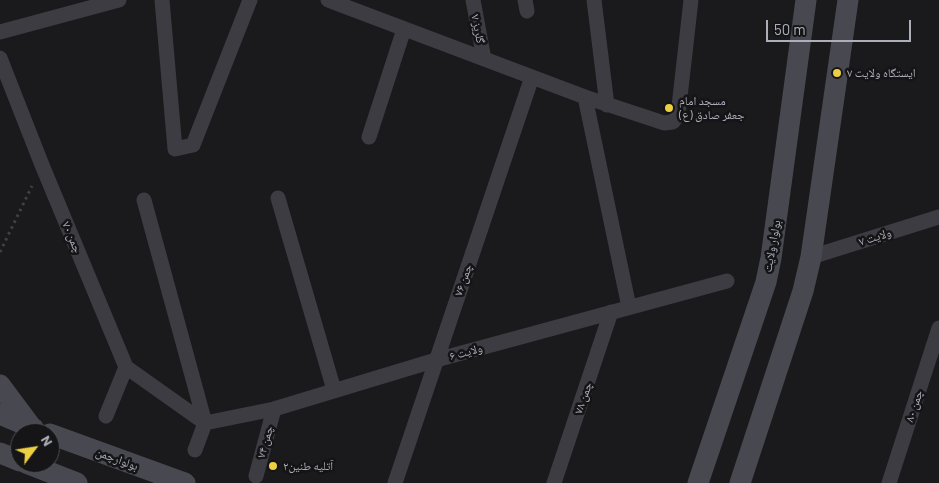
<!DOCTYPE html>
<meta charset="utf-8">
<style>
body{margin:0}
#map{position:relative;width:939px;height:483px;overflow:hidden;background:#1a191b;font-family:Barlow,sans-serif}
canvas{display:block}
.north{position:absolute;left:10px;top:423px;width:50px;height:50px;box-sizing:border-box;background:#151416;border:1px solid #515258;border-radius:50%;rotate:59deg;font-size:14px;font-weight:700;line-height:20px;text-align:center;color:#acaeba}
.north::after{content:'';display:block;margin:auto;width:18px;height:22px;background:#ecd041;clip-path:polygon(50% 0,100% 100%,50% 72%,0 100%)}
.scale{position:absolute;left:766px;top:20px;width:145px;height:22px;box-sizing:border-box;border:2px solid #acaeba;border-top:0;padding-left:6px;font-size:15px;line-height:18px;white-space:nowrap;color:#acaeba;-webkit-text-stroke:4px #151416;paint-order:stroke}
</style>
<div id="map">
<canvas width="939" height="483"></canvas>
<div class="north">N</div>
<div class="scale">50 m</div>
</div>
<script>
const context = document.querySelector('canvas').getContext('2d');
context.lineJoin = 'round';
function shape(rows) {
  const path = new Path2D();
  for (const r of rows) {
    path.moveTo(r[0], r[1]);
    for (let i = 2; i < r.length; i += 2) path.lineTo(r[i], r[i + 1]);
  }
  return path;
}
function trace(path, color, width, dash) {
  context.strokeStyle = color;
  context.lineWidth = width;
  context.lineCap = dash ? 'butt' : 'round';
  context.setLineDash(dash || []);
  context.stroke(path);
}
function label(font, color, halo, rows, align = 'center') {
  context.font = font + ' Barlow,"Noto Naskh Arabic",sans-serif';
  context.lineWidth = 5;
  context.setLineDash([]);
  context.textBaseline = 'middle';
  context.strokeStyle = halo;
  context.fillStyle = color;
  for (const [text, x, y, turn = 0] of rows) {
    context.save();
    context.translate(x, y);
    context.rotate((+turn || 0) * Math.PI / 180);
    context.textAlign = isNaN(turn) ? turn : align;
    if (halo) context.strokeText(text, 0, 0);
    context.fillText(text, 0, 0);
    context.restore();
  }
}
trace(shape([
 [0,252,32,186]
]), '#404147', 3, [2.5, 4]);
trace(shape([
 [162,0,175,149,193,145,250,0],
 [328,0,585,97,664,123,673,122,678,115,691,0],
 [473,0,484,59],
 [525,0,527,11],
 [594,0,607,105],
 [0,32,119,0],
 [0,58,42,165,126,367,106,416],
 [585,97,629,307],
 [369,137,404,29],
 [278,198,334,390],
 [144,200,205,423],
 [811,257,939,217],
 [126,367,205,423],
 [205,423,274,409,436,360,727,281],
 [195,450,205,423],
 [256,476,274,409],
 [395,483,532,77],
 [554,483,611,312],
 [889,483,939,328]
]), '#3c3c42', 15);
trace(shape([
 [0,385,32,428],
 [0,414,33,428],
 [50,434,185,483],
 [0,453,20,461],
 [26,463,77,483],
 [698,483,766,282,771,258,806,0],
 [740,483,803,291,811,257,848,0]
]), '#484950', 21);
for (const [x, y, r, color] of [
 [837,73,5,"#ecd041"],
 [669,108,5,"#ecd041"],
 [273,466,5,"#ecd041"]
]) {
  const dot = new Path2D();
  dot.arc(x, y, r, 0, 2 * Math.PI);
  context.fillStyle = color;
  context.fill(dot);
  trace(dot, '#151416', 2);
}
label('12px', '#acaeba', '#151416', [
 ["گلریز ۷",478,29,79],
 ["چمن ۷۰",72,237,67],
 ["ولایت ۷",875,237,-17],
 ["بولوار ولایت",772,246,-80],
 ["چمن ۷۶",463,280,-71],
 ["ولایت ۶",466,352,-15],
 ["چمن ۷۸",583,398,-71],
 ["چمن ۸۰",914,406,-72],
 ["چمن ۷۴",265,442,-75],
 ["بولوارچمن",117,459,20]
]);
label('12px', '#acaeba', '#151416', [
 ["ایستگاه ولایت ۷",847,73],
 ["مسجد امام",679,101],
 ["جعفر صادق (ع)",679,115],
 ["آتلیه طنین۲",283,466]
], 'left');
</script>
